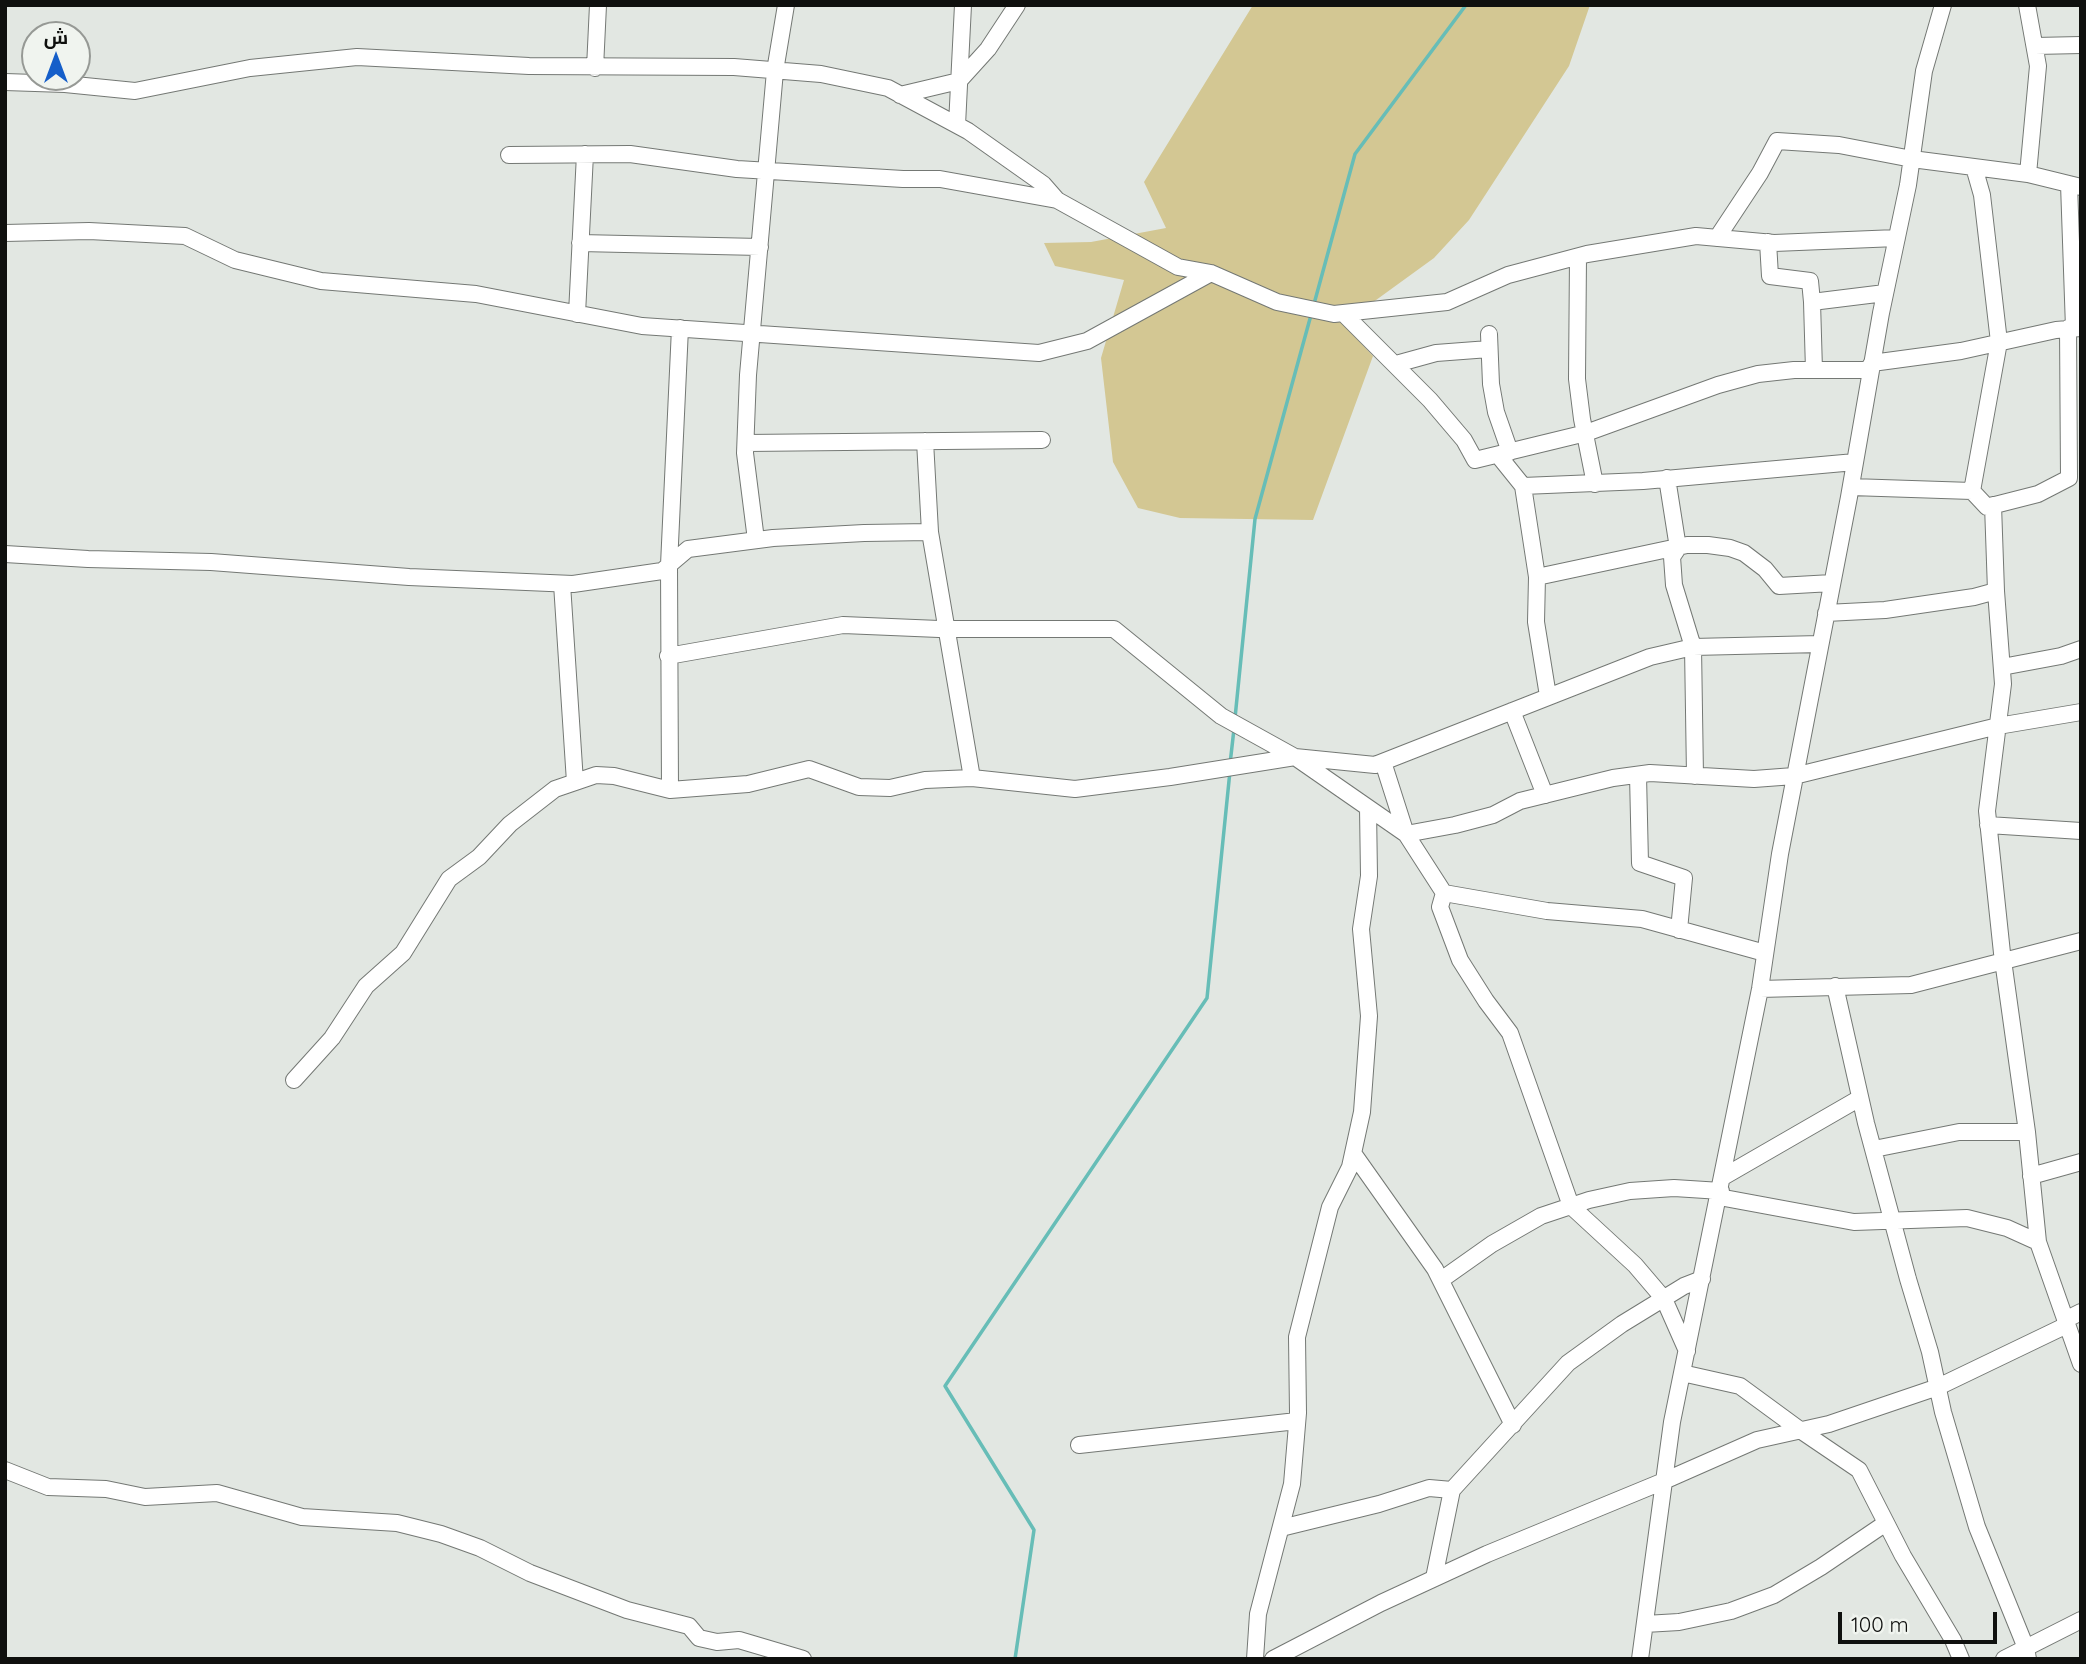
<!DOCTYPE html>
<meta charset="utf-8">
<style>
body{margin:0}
#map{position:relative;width:2086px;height:1664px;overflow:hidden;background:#e2e7e2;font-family:Quicksand,Cairo,sans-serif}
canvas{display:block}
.frame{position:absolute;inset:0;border:7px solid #0f100e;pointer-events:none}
.north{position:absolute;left:21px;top:21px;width:70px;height:70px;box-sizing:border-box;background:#f0f4ef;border:2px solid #969995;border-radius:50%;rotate:0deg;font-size:19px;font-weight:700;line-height:28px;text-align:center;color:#0f100e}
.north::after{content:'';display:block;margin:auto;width:24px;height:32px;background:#155ec9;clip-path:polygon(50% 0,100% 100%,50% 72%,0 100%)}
.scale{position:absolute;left:1838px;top:1612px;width:159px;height:32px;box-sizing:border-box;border:4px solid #0f100e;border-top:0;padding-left:9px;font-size:21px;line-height:24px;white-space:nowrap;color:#0f100e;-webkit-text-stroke:5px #f0f4ef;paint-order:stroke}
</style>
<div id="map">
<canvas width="2086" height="1664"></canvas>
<div class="frame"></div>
<div class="north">ش</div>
<div class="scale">100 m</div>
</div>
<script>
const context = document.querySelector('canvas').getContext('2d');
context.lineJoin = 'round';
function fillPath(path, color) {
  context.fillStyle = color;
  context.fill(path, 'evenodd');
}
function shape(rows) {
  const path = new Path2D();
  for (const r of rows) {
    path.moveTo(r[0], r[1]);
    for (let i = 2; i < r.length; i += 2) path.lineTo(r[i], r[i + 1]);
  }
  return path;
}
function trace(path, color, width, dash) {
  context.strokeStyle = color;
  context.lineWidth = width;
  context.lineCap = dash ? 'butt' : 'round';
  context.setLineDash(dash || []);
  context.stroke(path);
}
fillPath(shape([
 [1253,5,1590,5,1569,66,1469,220,1434,258,1343,324,1373,356,1313,520,1180,518,1138,508,1113,462,1101,358,1124,280,1055,266,1044,243,1091,242,1166,228,1144,182]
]), '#d3c793');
trace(shape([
 [1314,304,1355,154,1466,5],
 [1235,718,1255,519,1311,315],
 [1230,764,1234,729],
 [1015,1659,1034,1530,945,1386,1207,998,1230,771]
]), '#67bdb7', 3.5);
const minor = shape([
 [2027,5,2038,66,2028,174],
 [2035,46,2081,45],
 [595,68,598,5],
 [5,82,65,84,135,91,250,68,357,57,529,66,734,67,821,74,888,88,968,131,1043,184,1057,200],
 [900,95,959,81,988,49,1017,5],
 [957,125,963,5],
 [509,155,630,154,737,169,903,179,940,179,1057,200,1178,267,1211,273,1277,302,1334,314,1447,302,1508,275,1587,254,1696,236,1774,243,1897,238],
 [2069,184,2074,328],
 [5,233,89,231,185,236,235,260,321,281,476,294,642,326,1039,353,1087,341,1211,273],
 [1717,238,1760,173,1777,141,1839,145,1912,159,2028,174,2081,187],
 [1768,242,1770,276,1810,281,1812,302],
 [580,243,760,247],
 [1578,257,1577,379,1582,419,1595,484],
 [1343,313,1430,400,1464,440,1475,460,1586,433,1718,385,1758,374,1794,370,1868,370,1872,363,1961,351,2056,330,2081,328],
 [577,314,585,154],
 [1489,334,1491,384,1496,412,1510,452],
 [1396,364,1436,353,1489,349],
 [1814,370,1812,302,1885,293],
 [925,441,930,532,972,778],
 [746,443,1042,440],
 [1498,455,1523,486,1537,577,1536,622,1548,696],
 [1667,478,1678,548,1672,557,1674,585,1693,647,1695,776],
 [1523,486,1643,481,1855,462],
 [1851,487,1972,491,1987,507,2038,494,2069,478,2068,328],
 [1972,491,1999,342,1982,195,1974,167],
 [1993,505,1996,591,2003,684,1987,811,2002,953,2027,1132,2038,1242,2081,1364],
 [756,540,745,453,748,375,775,71,786,5],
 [5,554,88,559,211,562,409,577,573,584,662,571,688,549,773,538,864,533,930,532],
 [1537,577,1687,545,1708,545,1730,548,1744,553,1765,569,1779,586,1832,583],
 [562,584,575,782],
 [1826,613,1885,610,1974,597,1996,591],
 [668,656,843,625,939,629,1114,629,1221,716,1295,757,1406,834,1455,825,1493,815,1520,801,1613,778,1650,773,1754,779,1794,776,1998,726,2081,712],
 [2002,667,2061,656,2081,649],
 [1512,711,1545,795],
 [1383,762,1406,834,1444,893,1547,911,1642,919,1765,953],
 [1638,775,1640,863,1684,878,1679,930],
 [670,790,669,565,680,328],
 [1988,825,2081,831],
 [1444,893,1440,907,1460,960,1486,1001,1510,1033,1571,1206,1635,1265,1664,1299,1687,1351],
 [1835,986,1866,1123,1908,1279,1930,1352,1943,1412,1977,1527,2026,1648,2028,1659],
 [1760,989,1911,985,2081,941],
 [294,1080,332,1038,366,986,403,953,449,879,479,857,510,824,555,789,596,775,614,776,670,790,748,784,809,769,859,787,890,788,925,780,972,778,1075,789,1170,777,1295,757,1375,765,1650,657,1693,647,1820,644],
 [1874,1149,1959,1132,2027,1132],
 [1353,1153,1435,1269,1513,1425],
 [2031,1176,2081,1162],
 [1723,1177,1860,1098],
 [1719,1197,1854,1222,1967,1218,2007,1228,2038,1242],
 [1441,1280,1492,1244,1541,1216,1589,1200,1630,1191,1674,1188,1721,1191],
 [2065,1320,2081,1312],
 [1682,1373,1740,1386,1800,1430,1859,1470,1903,1556,1953,1640,1961,1659],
 [1079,1445,1297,1421],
 [5,1470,48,1487,106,1489,145,1497,217,1493,302,1517,397,1523,441,1534,480,1548,530,1573,627,1610,689,1626,699,1638,717,1642,739,1640,803,1659],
 [1281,1528,1379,1504,1429,1488,1452,1490],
 [1434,1578,1452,1490,1568,1363,1622,1324,1684,1286,1702,1279],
 [1645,1624,1679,1622,1731,1611,1774,1595,1821,1567,1886,1523],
 [1255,1659,1258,1614,1292,1484,1298,1413,1297,1337,1330,1207,1350,1167,1362,1112,1369,1016,1361,929,1369,876,1368,808],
 [1273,1659,1381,1603,1487,1554,1664,1481,1757,1440,1829,1424,1938,1387,2067,1325],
 [1640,1659,1672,1422,1760,989,1780,854,1849,497,1881,313,1908,185,1924,71,1943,5],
 [2004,1659,2081,1620]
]);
trace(minor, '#747874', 18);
trace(minor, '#fff', 16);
</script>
